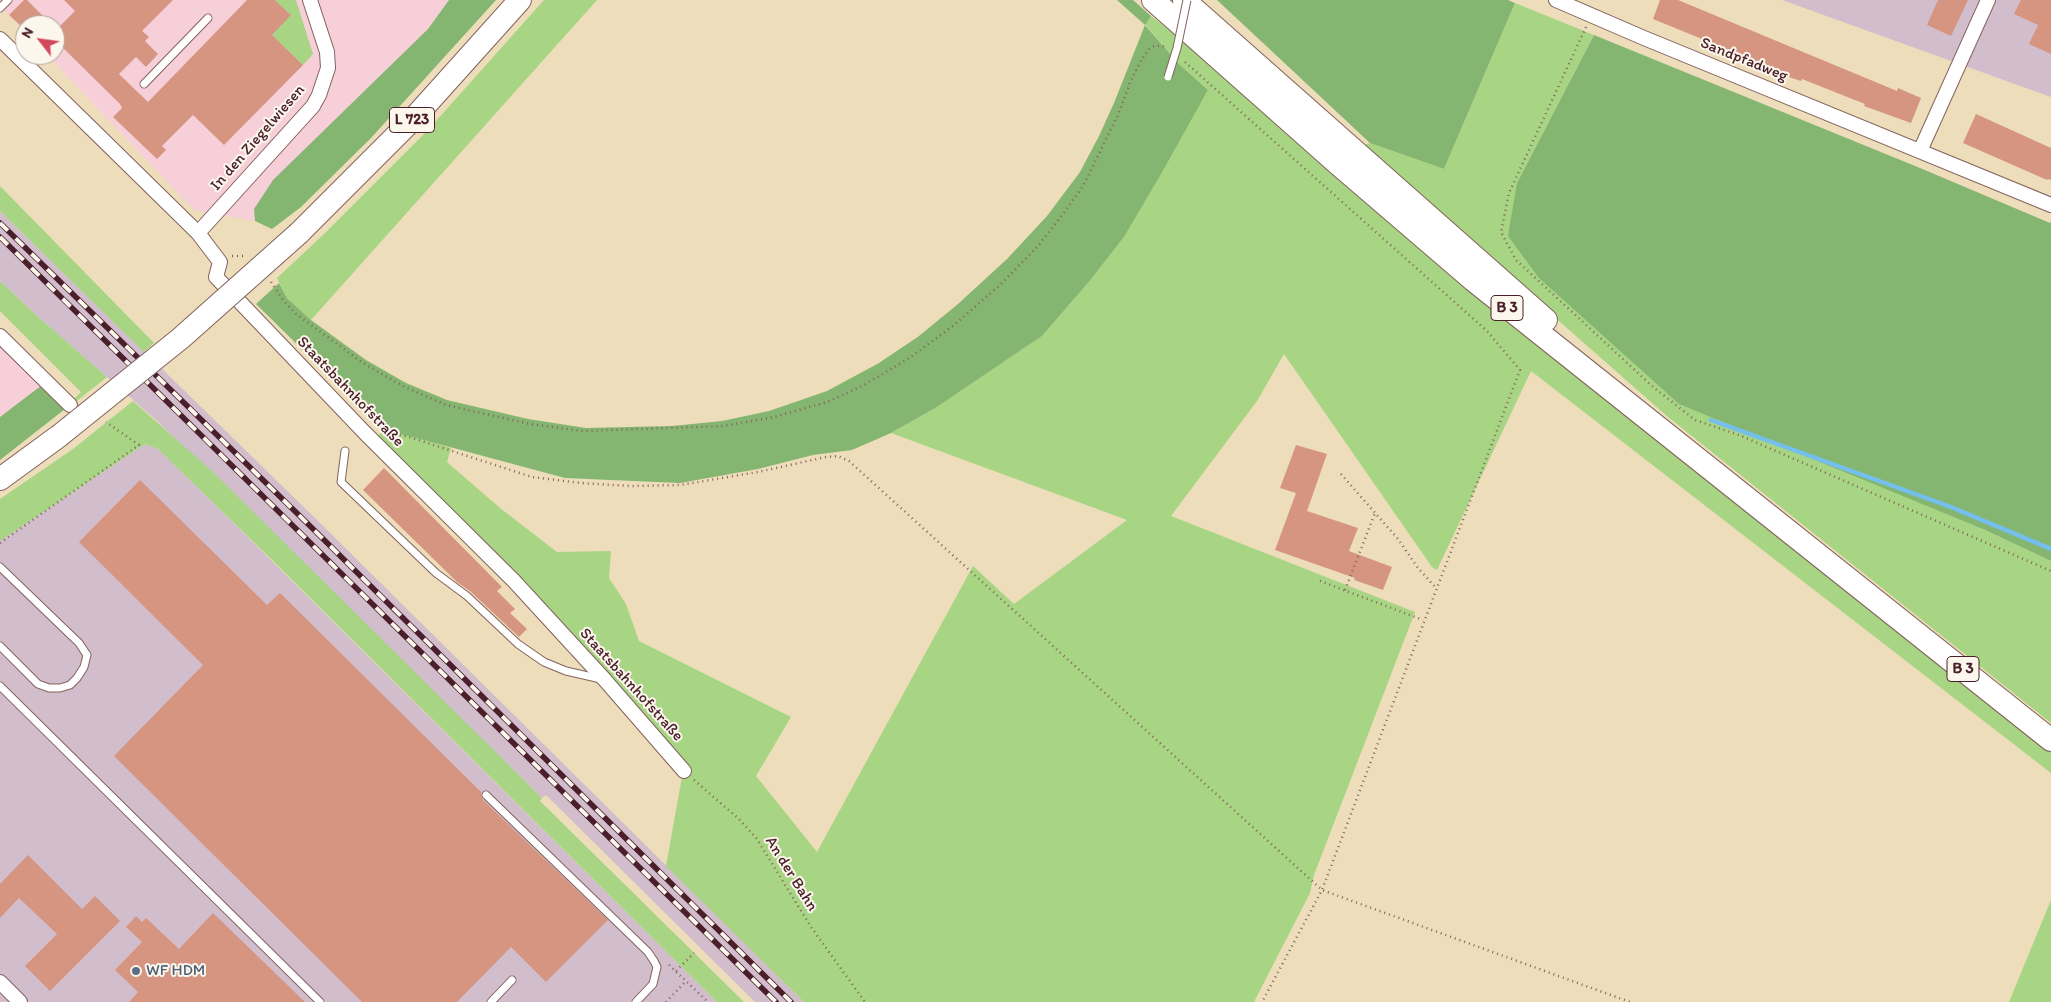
<!DOCTYPE html>
<meta charset="utf-8">
<style>
body{margin:0}
#map{position:relative;width:2051px;height:1002px;overflow:hidden;background:#edddba;font-family:Itim,sans-serif}
canvas{display:block}
.north{position:absolute;left:15px;top:15px;width:50px;height:50px;box-sizing:border-box;background:#fbf7ec;border:1px solid #b4a19f;border-radius:50%;rotate:300deg;font-size:14px;font-weight:700;line-height:20px;text-align:center;color:#4a1f2b}
.north::after{content:'';display:block;margin:auto;width:18px;height:22px;background:#d1495b;clip-path:polygon(50% 0,100% 100%,50% 72%,0 100%)}
</style>
<div id="map">
<canvas width="2051" height="1002"></canvas>
<div class="north">N</div>
</div>
<script>
const context = document.querySelector('canvas').getContext('2d');
context.lineJoin = 'round';
function fillPath(path, color) {
  context.fillStyle = color;
  context.fill(path, 'evenodd');
}
function shape(rows) {
  const path = new Path2D();
  for (const r of rows) {
    path.moveTo(r[0], r[1]);
    for (let i = 2; i < r.length; i += 2) path.lineTo(r[i], r[i + 1]);
  }
  return path;
}
function trace(path, color, width, dash) {
  context.strokeStyle = color;
  context.lineWidth = width;
  context.lineCap = dash ? 'butt' : 'round';
  context.setLineDash(dash || []);
  context.stroke(path);
}
function label(font, color, halo, rows, align = 'center') {
  context.font = font + ' Itim,sans-serif';
  context.lineWidth = 4;
  context.setLineDash([]);
  context.textBaseline = 'middle';
  context.strokeStyle = halo;
  context.fillStyle = color;
  for (const [text, x, y, turn = 0] of rows) {
    context.save();
    context.translate(x, y);
    context.rotate((+turn || 0) * Math.PI / 180);
    context.textAlign = isNaN(turn) ? turn : align;
    if (halo) context.strokeText(text, 0, 0);
    context.fillText(text, 0, 0);
    context.restore();
  }
}
fillPath(shape([
 [0,0,449,0,428,29,254,209,255,221,194,210,47,55,55,55,55,25,25,25,25,32,0,6],
 [0,343,42,385,0,417]
]), '#f6cfd9');
fillPath(shape([
 [1782,0,2051,0,2051,97],
 [0,211,313,516,804,1002,755,1002,546,795,542,798,285,545,156,420,37,316,0,281],
 [145,444,158,449,180,470,717,1002,0,1002,0,541]
]), '#d1bdcb');
fillPath(shape([
 [275,0,296,0,313,54,303,65,272,35,290,14],
 [544,0,597,0,311,320,287,298,277,278,324,234,428,130],
 [1515,3,1594,35,1517,183,1983,529,2051,561,2051,723,1668,417,1360,146,1370,143,1444,169],
 [1151,16,1193,48,1515,328,2051,751,2051,773,1531,371,1437,570,1432,567,1284,354,1257,401,1171,516,1415,612,1314,875,1310,893,1254,1002,804,1002,666,866,682,777,605,675,377,438,383,429,405,433,451,448,447,462,500,508,557,552,611,551,609,578,626,604,639,641,791,717,756,776,817,852,973,566,1014,604,1127,520,891,433,937,407,1042,336,1088,283,1124,237,1208,90,1180,65,1145,24],
 [0,186,154,343,144,352,0,211],
 [0,281,37,316,107,377,74,403,72,401,81,392,0,311],
 [133,401,213,472,542,798,540,801,744,1002,717,1002,270,558,158,449,145,444,0,541,0,499,73,449],
 [2051,900,2051,1002,2009,1002]
]), '#a7d583');
fillPath(shape([
 [449,0,496,0,371,138,301,207,272,229,255,221,254,209,273,180,428,29],
 [1117,0,1133,0,1151,16,1145,25,1180,65,1208,90,1161,174,1124,237,1088,283,1042,336,937,407,891,433,852,450,813,455,758,469,680,483,565,478,383,429,256,304,279,283,287,298,311,320,366,360,406,383,447,400,528,419,586,428,672,426,722,421,769,411,827,391,879,363,919,336,958,304,1007,259,1047,216,1080,172,1099,136,1114,103,1145,25],
 [1217,0,1508,0,1515,3,1444,169,1370,143],
 [1594,35,1920,168,2050,223,2051,221,2051,561,1983,529,1679,404,1539,278,1508,236,1517,183],
 [42,385,65,409,0,460,0,417]
]), '#85b671');
trace(shape([
 [1711,420,1951,507,2051,549]
]), '#74bfed', 4.5);
fillPath(shape([
 [24,0,27,0,52,25,20,25,9,15],
 [64,0,173,0,142,31,149,37,145,41,158,54,146,67,136,57,119,74,148,102,247,0,275,0,291,15,272,35,303,65,224,145,193,115,162,146,166,150,157,159,113,117,122,108,120,104,55,40,55,31,75,11],
 [1660,0,1678,0,1897,91,1898,88,1921,98,1911,123,1864,106,1865,104,1802,79,1801,81,1789,77,1789,75,1768,66,1653,19],
 [1938,0,1968,0,1951,36,1927,25],
 [2021,0,2051,0,2051,54,2029,44,2038,25,2014,14],
 [1976,114,2051,148,2051,180,2048,179,2047,180,1963,143],
 [1296,445,1327,454,1307,511,1358,528,1349,551,1392,567,1383,590,1354,580,1355,578,1275,550,1296,493,1280,488],
 [384,468,502,587,497,591,515,609,510,613,527,629,519,637,471,592,457,582,363,490],
 [140,480,267,605,280,593,481,792,482,799,608,920,546,982,511,947,457,1002,362,1002,114,756,203,665,79,542],
 [28,855,82,909,95,896,120,921,50,991,25,966,57,934,19,898,0,918,0,884],
 [213,913,305,1002,129,1002,138,992,115,970,142,942,126,927,136,916,142,922,146,918,179,949]
]), '#d69581');
const lane = shape([
 [0,8,8,0],
 [144,84,208,18],
 [345,451,341,482,436,573,467,596,518,644,544,662,566,671,601,679],
 [0,567,79,643,87,655,84,667,77,678,70,685,60,688,49,688,38,684,0,646],
 [0,686,320,1002],
 [486,795,648,952,654,961,657,967,653,984,636,1002],
 [491,1002,512,980]
]);
const street = shape([
 [1556,0,1644,38,2051,205],
 [0,39,198,233,220,262,216,277,365,433,514,581,604,679,684,771],
 [1920,151,1988,0],
 [198,233,313,106,319,95,328,68,327,52,310,0],
 [0,336,70,405],
 [0,982,20,1002]
]);
const primary = shape([
 [1153,0,1338,164,1473,280,2051,740],
 [1184,0,1546,320],
 [299,233,414,118,520,0],
 [0,479,59,436]
]);
trace(lane, '#83625d', 9);
trace(street, '#83625d', 16);
trace(primary, '#83625d', 24);
trace(shape([
 [1586,27,1509,193,1501,232,1516,260,1652,386,1695,420,1739,435,2051,571],
 [1185,62,1487,331,1520,370,1322,890,1262,1002],
 [232,256,244,256],
 [271,282,283,300,295,313,363,363,403,386,446,405,530,424,583,431,722,426,770,418,827,402,864,385,911,357,954,325,999,286,1038,246,1063,214,1083,186,1118,115,1131,80,1142,59,1149,49,1154,46,1162,46,1167,48],
 [385,432,406,436,532,477,581,483,630,486,680,485,758,472,826,457,838,456,849,461,1322,890,1630,1002],
 [1341,474,1398,539,1418,568,1437,589],
 [0,543,139,445,106,422],
 [1320,581,1423,620],
 [1345,590,1375,513],
 [694,780,739,819,757,839,811,927,865,1002],
 [669,965,708,1002],
 [676,971,694,953],
 [666,1002,686,981]
]), '#83625d', 2.5, [1, 4]);
trace(lane, '#fff', 7);
trace(street, '#fff', 14);
trace(primary, '#fff', 22);
const rail = shape([
 [0,223,307,523,791,1002],
 [0,237,776,1002]
]);
trace(rail, '#4a1f2b', 5.5);
trace(rail, '#fbf7ec', 4, [11]);
const laneBridge = shape([
 [1168,77,1177,48,1187,0]
]);
const primaryBridge = shape([
 [59,436,181,338,299,233]
]);
trace(laneBridge, '#83625d', 9, []);
trace(primaryBridge, '#83625d', 24, []);
trace(laneBridge, '#fff', 7);
trace(primaryBridge, '#fff', 22);
for (const [x, y, r, color] of [
 [136,971,5,"#5c6f8a"]
]) {
  const dot = new Path2D();
  dot.arc(x, y, r, 0, 2 * Math.PI);
  context.fillStyle = color;
  context.fill(dot);
  trace(dot, '#fbf7ec', 2);
}
for (const [x, y, w] of [
 [412,120,45],
 [1507,308,32],
 [1963,669,32]
]) {
  const box = new Path2D();
  box.roundRect(x - w / 2, y - 12.5, w, 25, 4);
  context.fillStyle = '#fbf7ec';
  context.fill(box);
  trace(box, '#4a1f2b', 1);
}
label('bold 15px', '#4a1f2b', null, [
 ["L 723",412,120],
 ["B 3",1507,308],
 ["B 3",1963,669]
]);
label('16px', '#4a1f2b', '#fbf7ec', [
 ["Sandpfadweg",1744,60,22],
 ["In den Ziegelwiesen",258,138,-49],
 ["Staatsbahnhofstraße",350,392,46],
 ["Staatsbahnhofstraße",631,685,48],
 ["An der Bahn",791,874,58]
]);
label('16px', '#4e5e75', '#fbf7ec', [
 ["WF HDM",146,971]
], 'left');
</script>
